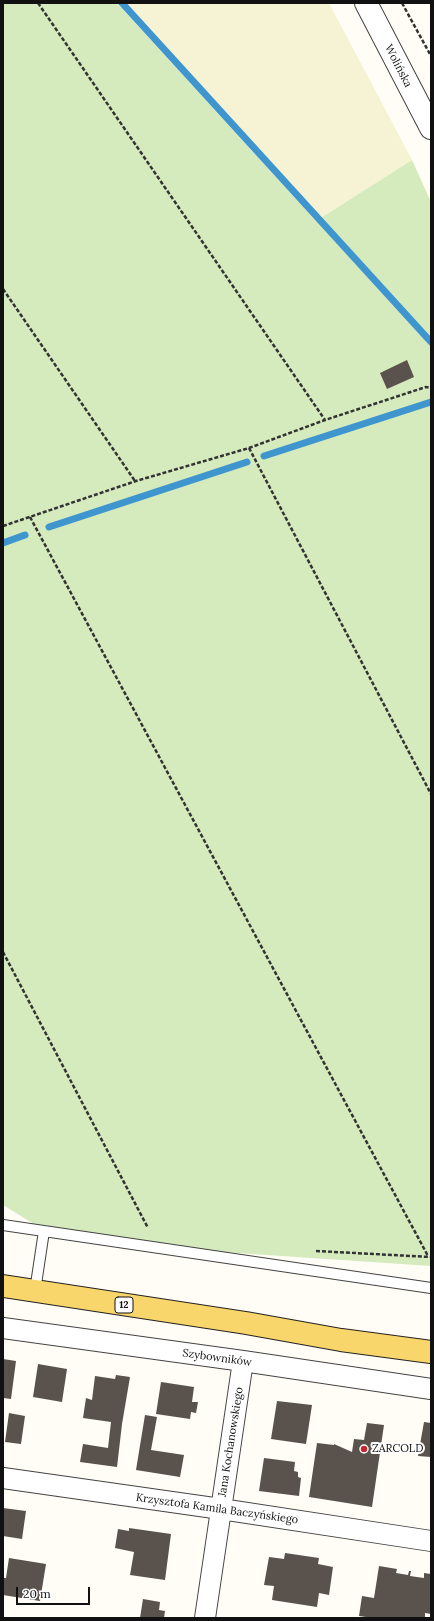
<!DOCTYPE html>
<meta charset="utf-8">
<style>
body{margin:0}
#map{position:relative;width:434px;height:1621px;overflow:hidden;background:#fffdf5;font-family:Lora,serif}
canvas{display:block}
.frame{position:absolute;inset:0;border:4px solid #111;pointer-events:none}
.scale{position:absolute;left:16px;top:1587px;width:74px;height:18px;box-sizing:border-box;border:2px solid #111;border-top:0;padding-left:5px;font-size:12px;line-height:14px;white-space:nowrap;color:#111;-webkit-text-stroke:3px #fff;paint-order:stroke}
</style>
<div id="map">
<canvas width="434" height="1621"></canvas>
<div class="frame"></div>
<div class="scale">20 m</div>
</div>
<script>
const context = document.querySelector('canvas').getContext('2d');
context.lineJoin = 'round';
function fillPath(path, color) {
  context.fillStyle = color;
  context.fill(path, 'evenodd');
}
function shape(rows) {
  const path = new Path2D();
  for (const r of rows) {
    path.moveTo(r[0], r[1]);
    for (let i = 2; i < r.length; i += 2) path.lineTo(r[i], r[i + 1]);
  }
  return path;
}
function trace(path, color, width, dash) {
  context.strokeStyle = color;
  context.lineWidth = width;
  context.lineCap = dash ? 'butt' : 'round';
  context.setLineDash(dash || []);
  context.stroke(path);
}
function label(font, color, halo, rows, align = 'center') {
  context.font = font + ' Lora,serif';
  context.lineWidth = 4;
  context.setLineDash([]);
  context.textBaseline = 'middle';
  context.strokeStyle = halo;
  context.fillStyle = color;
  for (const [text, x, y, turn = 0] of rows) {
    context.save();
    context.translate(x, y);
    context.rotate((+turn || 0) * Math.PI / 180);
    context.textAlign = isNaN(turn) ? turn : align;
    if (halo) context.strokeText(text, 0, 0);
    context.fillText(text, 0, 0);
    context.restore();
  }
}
fillPath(shape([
 [117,3,329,3,412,160,316,221]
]), '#f6f3d4');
fillPath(shape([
 [3,3,117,3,316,221,412,160,431,202,431,1266,222,1252,42,1229,3,1205]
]), '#d5ebbd');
trace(shape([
 [122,3,431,342],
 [264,456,431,402],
 [49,527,247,462],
 [3,543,25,535]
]), '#3f96cf', 7);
fillPath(shape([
 [407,360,414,377,387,389,380,373],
 [3,1359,16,1361,11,1399,3,1398],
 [38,1364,67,1369,62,1402,33,1397],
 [116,1375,130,1377,122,1424,117,1467,80,1462,83,1444,108,1448,111,1422,83,1418,86,1398,92,1400,95,1376,115,1379],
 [161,1382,194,1387,192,1402,198,1402,196,1413,191,1412,190,1419,156,1414],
 [277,1401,312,1405,306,1444,271,1439],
 [9,1413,25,1416,21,1444,5,1442],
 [145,1415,157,1417,151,1450,184,1455,180,1477,136,1470],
 [424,1422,431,1423,431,1457,418,1456],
 [367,1423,384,1425,372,1507,309,1497,317,1443,334,1445,334,1444,352,1452,354,1439,364,1440],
 [264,1458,295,1462,294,1471,298,1472,298,1477,301,1478,299,1496,259,1491],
 [3,1508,26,1511,22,1539,3,1536],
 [129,1528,171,1534,165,1580,130,1575,134,1552,115,1548,118,1529,129,1531],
 [285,1553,319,1558,318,1564,333,1567,329,1595,319,1593,317,1607,272,1600,274,1586,264,1585,269,1557,284,1559],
 [9,1558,46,1564,40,1601,3,1595,3,1578,6,1578],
 [379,1566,397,1569,396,1573,408,1575,409,1571,411,1571,410,1576,424,1578,424,1573,431,1574,431,1614,425,1613,425,1618,373,1618,359,1616,362,1596,374,1598],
 [143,1599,160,1602,159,1610,165,1611,164,1618,140,1618]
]), '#5a524d');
const service = shape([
 [3,1225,431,1288],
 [35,1291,44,1231]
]);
const minor = shape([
 [3,1328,243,1361,431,1389],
 [3,1478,221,1509,431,1541],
 [205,1618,243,1361]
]);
const tertiary = shape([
 [366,3,431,128]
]);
const primary = shape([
 [3,1286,246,1323,341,1340,431,1352]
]);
trace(service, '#444', 12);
trace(minor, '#444', 22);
trace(tertiary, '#444', 24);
trace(primary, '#222', 24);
trace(shape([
 [38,3,325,420],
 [402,3,431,56],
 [3,289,135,481],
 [249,448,431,794],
 [30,517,428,1256],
 [3,526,136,481,249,448,325,420,426,387,431,388],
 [3,952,148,1228],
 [316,1251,431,1257]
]), '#333', 2.5, [4, 2]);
trace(service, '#fff', 10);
trace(minor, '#fff', 20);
trace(tertiary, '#fff', 22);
trace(primary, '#f9d66b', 22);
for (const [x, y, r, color] of [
 [364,1449,4,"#c4262e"]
]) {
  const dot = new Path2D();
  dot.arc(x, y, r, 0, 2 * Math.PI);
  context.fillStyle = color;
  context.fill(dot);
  trace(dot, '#fff', 1.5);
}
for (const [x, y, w] of [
 [124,1305,18]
]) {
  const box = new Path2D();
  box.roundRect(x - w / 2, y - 8, w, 16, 3);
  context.fillStyle = '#fff';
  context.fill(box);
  trace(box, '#111', 1);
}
label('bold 10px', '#111', null, [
 ["12",124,1305]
]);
label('11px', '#111', '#fff', [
 ["Wolińska",398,66,63],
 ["Szybowników",217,1358,8],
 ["Jana Kochanowskiego",231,1442,-81],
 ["Krzysztofa Kamila Baczyńskiego",217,1509,8]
]);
label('11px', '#111', '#fff', [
 ["ZARCOLD",372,1449]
], 'left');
</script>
